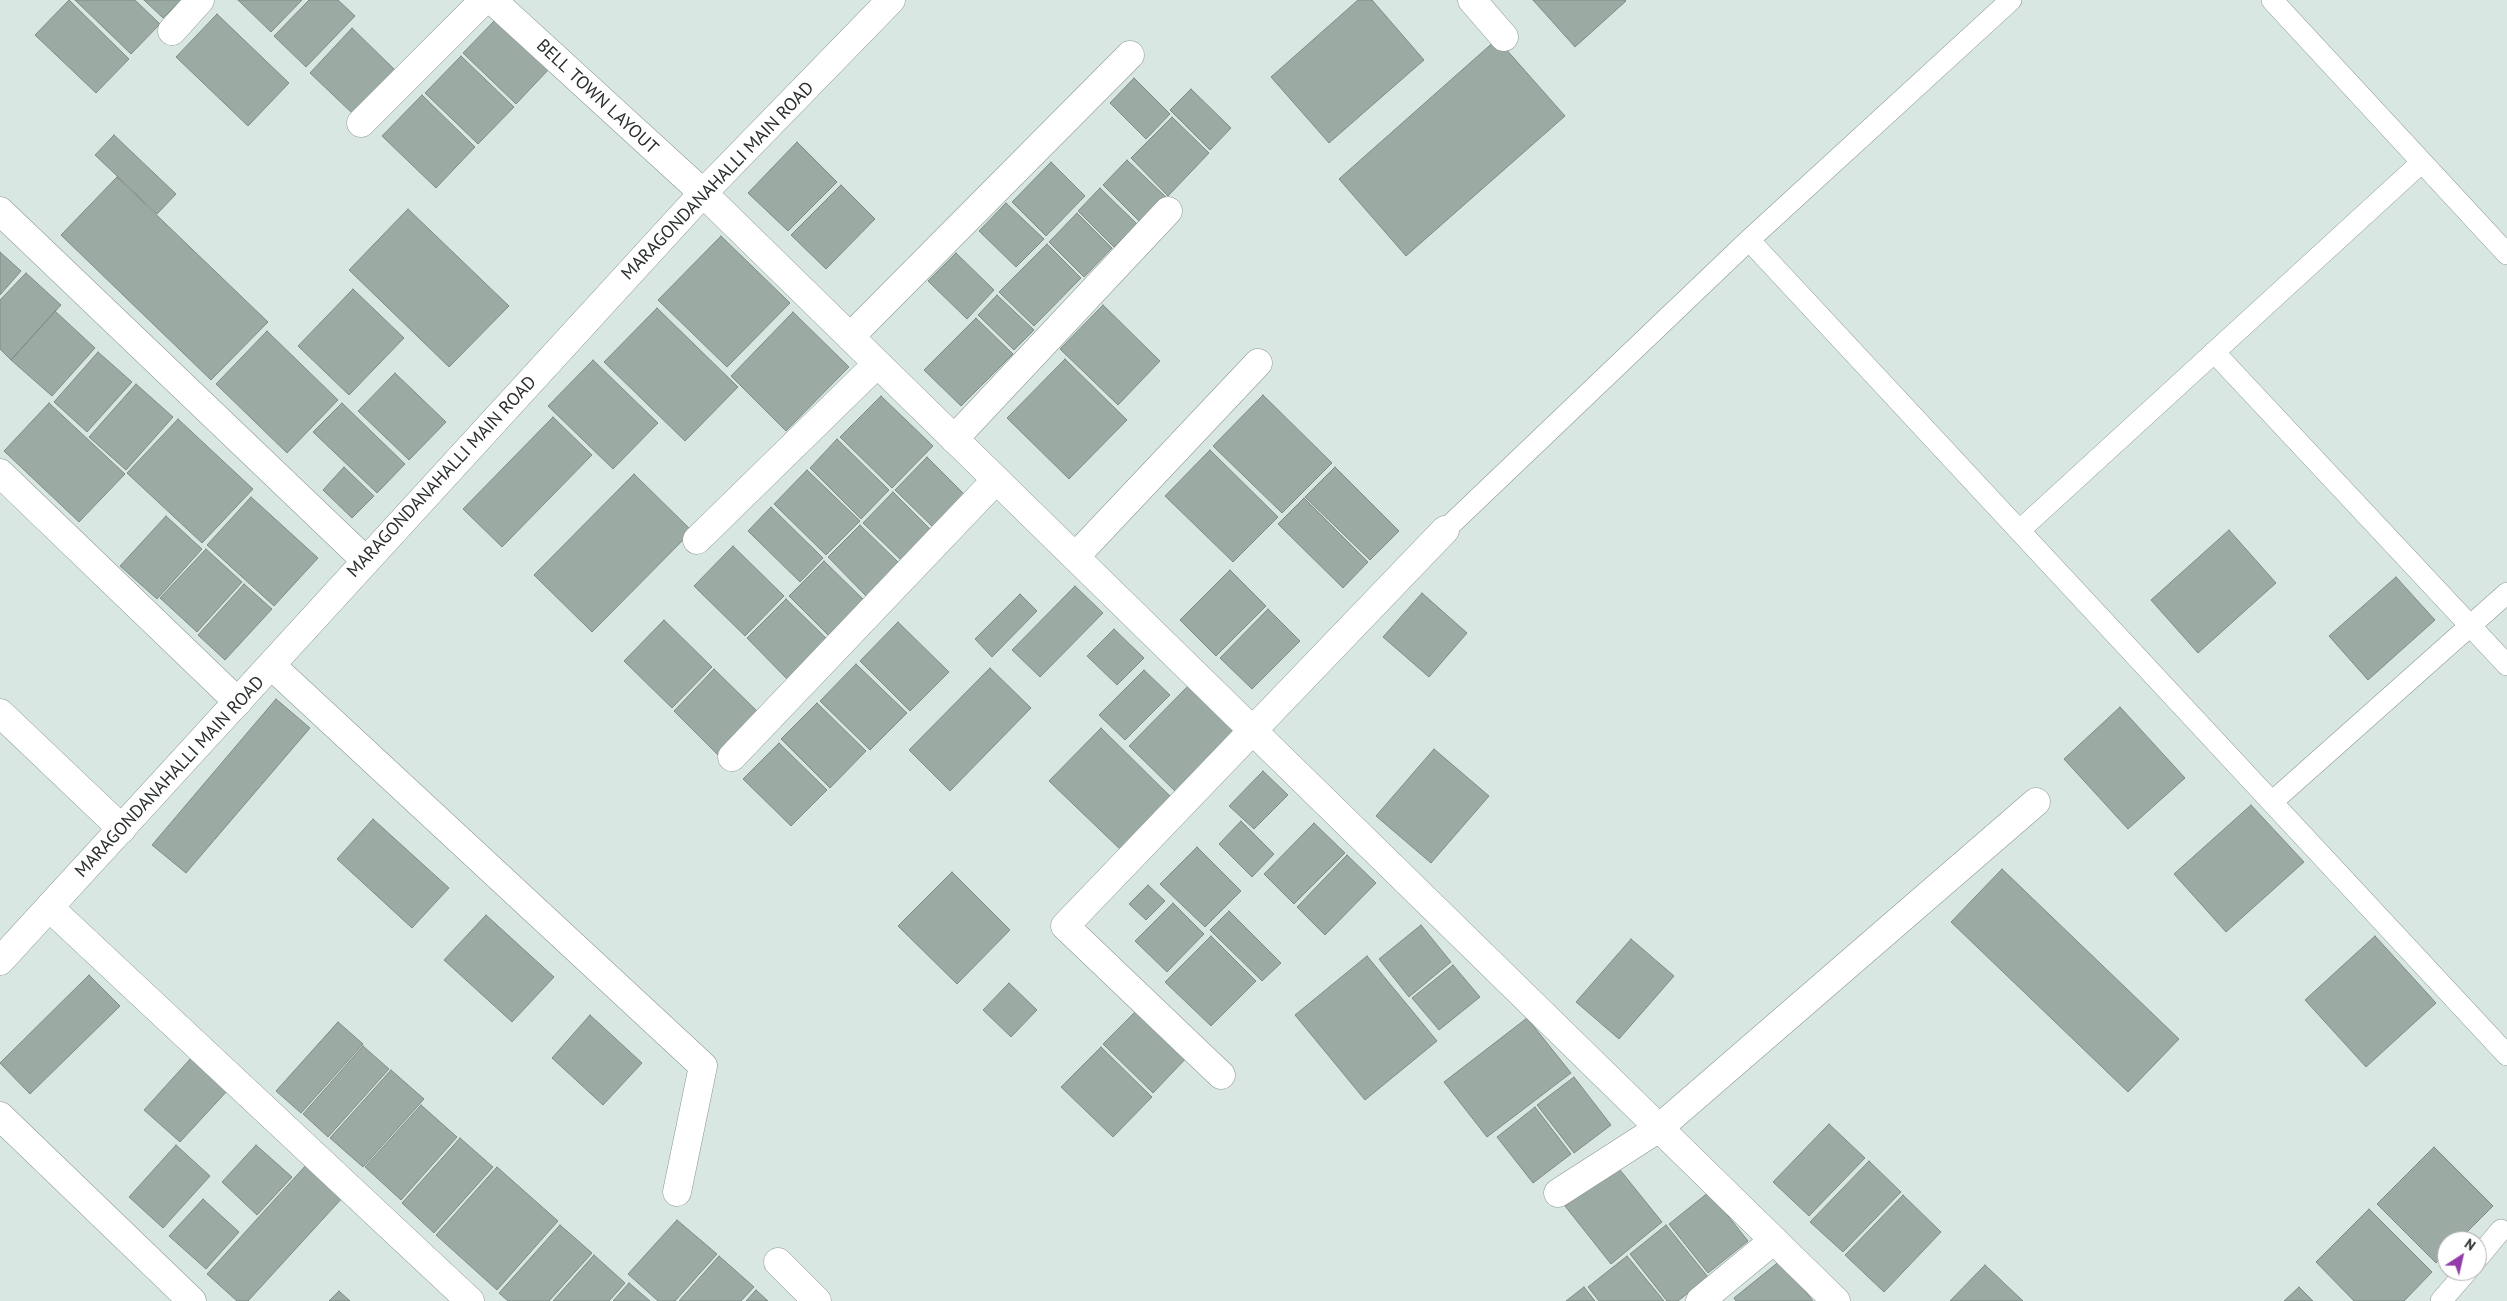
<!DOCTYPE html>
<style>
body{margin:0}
#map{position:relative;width:2507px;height:1301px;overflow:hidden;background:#d8e7e1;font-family:"PT Sans",sans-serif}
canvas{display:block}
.north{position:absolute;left:2437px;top:1231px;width:50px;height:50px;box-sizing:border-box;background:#fff;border:1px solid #a9abab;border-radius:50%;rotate:35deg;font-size:14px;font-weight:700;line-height:20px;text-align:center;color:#292e2c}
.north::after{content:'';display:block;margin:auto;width:18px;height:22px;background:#923ca9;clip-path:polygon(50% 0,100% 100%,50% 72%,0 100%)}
</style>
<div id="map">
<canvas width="2507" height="1301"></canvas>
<div class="north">N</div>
</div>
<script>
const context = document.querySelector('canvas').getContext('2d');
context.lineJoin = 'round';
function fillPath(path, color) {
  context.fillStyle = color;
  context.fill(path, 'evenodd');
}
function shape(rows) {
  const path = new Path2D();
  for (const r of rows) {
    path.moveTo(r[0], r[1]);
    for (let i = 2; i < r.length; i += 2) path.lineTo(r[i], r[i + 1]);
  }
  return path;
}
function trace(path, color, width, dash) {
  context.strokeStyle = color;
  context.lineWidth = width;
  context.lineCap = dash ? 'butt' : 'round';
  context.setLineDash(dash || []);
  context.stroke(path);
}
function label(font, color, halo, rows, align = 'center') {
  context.font = font + ' "PT Sans",sans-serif';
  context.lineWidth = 4;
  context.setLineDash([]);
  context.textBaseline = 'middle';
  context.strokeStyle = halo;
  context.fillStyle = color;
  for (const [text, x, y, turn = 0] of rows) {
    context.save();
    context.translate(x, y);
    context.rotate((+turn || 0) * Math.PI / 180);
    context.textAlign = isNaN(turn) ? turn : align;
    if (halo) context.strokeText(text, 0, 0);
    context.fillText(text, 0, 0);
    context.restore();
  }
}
const building = shape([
 [69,0,129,59,96,93,35,35,69,0],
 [75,0,135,0,160,24,131,54,75,0],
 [144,0,181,0,163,18,144,0],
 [238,0,302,0,271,32,238,0],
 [309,0,338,0,355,16,306,67,274,36,309,0],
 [1358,0,1372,0,1424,60,1329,143,1271,77,1358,0],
 [1533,0,1625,0,1626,1,1575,47,1533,0],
 [217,14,289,83,248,126,176,57,217,14],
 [497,18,550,68,516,104,463,53,497,18],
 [352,28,395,70,353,114,310,73,352,28],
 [1497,39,1565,116,1406,256,1339,179,1497,39],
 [461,56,514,107,478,144,425,93,461,56],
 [1134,78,1170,114,1146,139,1110,103,1134,78],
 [1191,89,1231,128,1210,150,1170,110,1191,89],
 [422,95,475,147,436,188,382,136,422,95],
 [1172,117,1209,153,1168,196,1131,158,1172,117],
 [114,135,176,194,157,214,95,155,114,135],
 [797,142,837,182,788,231,748,193,797,142],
 [1127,160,1166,197,1140,222,1103,185,1127,160],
 [1051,162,1085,196,1046,236,1012,202,1051,162],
 [117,177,268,322,211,380,61,235,117,177],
 [841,185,875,219,826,269,791,235,841,185],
 [1100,188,1137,224,1114,247,1078,211,1100,188],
 [1006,203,1044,239,1016,267,979,231,1006,203],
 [408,209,509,306,449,367,349,270,408,209],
 [1077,213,1112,248,1084,277,1049,242,1077,213],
 [721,236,790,303,727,367,658,300,721,236],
 [1047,244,1081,278,1034,326,999,292,1047,244],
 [0,252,21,271,0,295,0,252],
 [956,253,994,290,967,319,928,281,956,253],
 [26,273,61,305,11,360,0,349,0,300,26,273],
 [353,289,404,338,349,395,298,346,353,289],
 [997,295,1034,330,1014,350,978,315,997,295],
 [1103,305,1160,361,1118,405,1060,349,1103,305],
 [657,308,738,387,685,441,604,362,657,308],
 [55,311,95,348,52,396,11,360,55,311],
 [793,312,849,367,786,431,731,376,793,312],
 [976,318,1013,354,961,406,924,370,976,318],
 [267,331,338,400,287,453,216,384,267,331],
 [98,352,132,382,87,432,54,402,98,352],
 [1065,359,1127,420,1069,479,1007,418,1065,359],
 [593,360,658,423,613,469,548,406,593,360],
 [395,373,446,422,409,460,358,411,395,373],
 [136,384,173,417,126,470,89,437,136,384],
 [1263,395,1332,463,1282,513,1213,446,1263,395],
 [881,396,933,446,892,488,840,437,881,396],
 [49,403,125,474,79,522,4,451,49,403],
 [342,403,405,464,377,493,313,432,342,403],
 [553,417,592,455,502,547,463,509,553,417],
 [178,419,253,489,202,543,127,473,178,419],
 [837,439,889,490,861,519,810,468,837,439],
 [1210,450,1278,517,1233,562,1165,496,1210,450],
 [927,457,968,498,936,530,895,490,927,457],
 [344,467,374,496,352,518,323,490,344,467],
 [1335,467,1399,531,1370,560,1305,497,1335,467],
 [807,470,860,521,826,555,774,504,807,470],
 [634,474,692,531,592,632,534,575,634,474],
 [893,492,932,531,902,561,863,523,893,492],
 [251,497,318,558,274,606,207,545,251,497],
 [1304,498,1368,562,1343,588,1278,524,1304,498],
 [771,507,823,558,800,582,748,531,771,507],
 [166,516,202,549,157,599,120,566,166,516],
 [860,525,900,564,867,597,828,557,860,525],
 [2229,530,2276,583,2198,653,2151,600,2229,530],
 [733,546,784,596,745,636,694,586,733,546],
 [206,549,242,582,197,632,160,598,206,549],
 [824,561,869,605,834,641,789,596,824,561],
 [1230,570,1266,606,1216,656,1180,620,1230,570],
 [2396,577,2435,620,2368,680,2329,636,2396,577],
 [244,584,272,609,225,660,198,635,244,584],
 [1075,586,1103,613,1040,677,1012,650,1075,586],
 [1422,593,1467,633,1429,677,1383,637,1422,593],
 [1020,594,1037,611,992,657,975,639,1020,594],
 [786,599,830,642,790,682,747,638,786,599],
 [1268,609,1300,641,1252,689,1220,658,1268,609],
 [664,620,712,667,672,708,624,661,664,620],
 [898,622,949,672,910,711,860,661,898,622],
 [1114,629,1144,658,1117,685,1087,656,1114,629],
 [856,664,907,713,870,750,820,701,856,664],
 [990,668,1031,708,950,791,909,750,990,668],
 [714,669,761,715,720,757,674,711,714,669],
 [1144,670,1170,695,1125,740,1099,715,1144,670],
 [1189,685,1241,736,1181,797,1129,746,1189,685],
 [276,699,310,728,186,873,152,845,276,699],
 [817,703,866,751,830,788,781,739,817,703],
 [2120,707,2185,778,2128,829,2064,759,2120,707],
 [1101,728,1175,801,1124,853,1049,781,1101,728],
 [779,743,827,790,791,826,743,779,779,743],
 [1434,749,1489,796,1431,863,1376,816,1434,749],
 [1263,771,1288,795,1254,829,1229,806,1263,771],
 [2251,805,2304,862,2226,932,2174,874,2251,805],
 [373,819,449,888,412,928,337,859,373,819],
 [1241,821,1274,854,1252,877,1219,844,1241,821],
 [1314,823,1345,853,1294,904,1264,874,1314,823],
 [1197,847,1241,891,1205,927,1160,884,1197,847],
 [1347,855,1376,883,1325,935,1297,907,1347,855],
 [2002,869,2179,1039,2128,1092,1951,922,2002,869],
 [952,872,1010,930,957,984,898,926,952,872],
 [1148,885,1165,901,1146,920,1129,904,1148,885],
 [1173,903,1204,934,1167,972,1135,941,1173,903],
 [1229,911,1281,963,1262,981,1210,930,1229,911],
 [486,915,554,977,512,1022,444,960,486,915],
 [1421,925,1451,962,1409,997,1379,959,1421,925],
 [1211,936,1256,981,1211,1026,1165,982,1211,936],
 [2375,936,2436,1003,2366,1067,2305,1000,2375,936],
 [1631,939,1674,976,1619,1039,1576,1002,1631,939],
 [1367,956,1437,1041,1365,1100,1295,1015,1367,956],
 [1453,965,1480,997,1439,1030,1412,998,1453,965],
 [89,975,120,1006,30,1094,0,1063,89,975],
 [1009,983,1037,1010,1011,1037,983,1010,1009,983],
 [1142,1005,1191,1053,1153,1093,1103,1044,1142,1005],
 [590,1015,642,1063,603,1105,552,1058,590,1015],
 [1527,1018,1571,1073,1487,1137,1444,1082,1527,1018],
 [338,1022,363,1044,301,1113,276,1091,338,1022],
 [363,1046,389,1069,328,1137,303,1114,363,1046],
 [1101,1047,1152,1097,1113,1137,1061,1087,1101,1047],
 [192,1057,228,1090,180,1142,144,1110,192,1057],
 [391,1070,424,1099,363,1167,330,1138,391,1070],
 [1574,1077,1611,1125,1574,1153,1537,1105,1574,1077],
 [421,1105,457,1137,401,1200,365,1167,421,1105],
 [1535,1107,1571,1154,1533,1183,1497,1137,1535,1107],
 [1829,1124,1865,1158,1809,1216,1773,1182,1829,1124],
 [460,1138,493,1167,434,1233,402,1203,460,1138],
 [176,1145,210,1176,163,1228,129,1197,176,1145],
 [256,1145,292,1177,257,1215,222,1182,256,1145],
 [2434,1147,2493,1206,2458,1241,2447,1241,2447,1252,2436,1263,2377,1204,2434,1147],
 [1869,1161,1901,1192,1843,1252,1810,1222,1869,1161],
 [308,1163,344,1196,248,1301,237,1301,207,1274,308,1163],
 [1616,1165,1662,1222,1611,1264,1565,1206,1616,1165],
 [497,1167,558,1221,497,1290,436,1235,497,1167],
 [1709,1192,1748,1241,1708,1273,1669,1224,1709,1192],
 [1903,1195,1941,1232,1884,1292,1845,1255,1903,1195],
 [203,1199,239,1232,206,1269,169,1236,203,1199],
 [2369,1209,2432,1272,2404,1301,2354,1301,2316,1262,2369,1209],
 [677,1220,717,1254,675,1301,658,1301,628,1274,677,1220],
 [560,1225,592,1253,549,1301,508,1301,499,1293,560,1225],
 [1666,1225,1708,1277,1678,1301,1667,1301,1630,1254,1666,1225],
 [594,1255,625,1283,609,1301,553,1301,594,1255],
 [719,1256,754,1287,741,1301,679,1301,719,1256],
 [1627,1256,1664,1301,1599,1301,1588,1287,1627,1256],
 [1781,1260,1813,1301,1736,1301,1734,1298,1781,1260],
 [1985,1265,2023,1301,1950,1301,1985,1265],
 [629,1283,650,1301,613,1301,629,1283],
 [1584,1287,1595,1301,1566,1301,1584,1287],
 [2299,1287,2313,1301,2284,1301,2299,1287],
 [756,1290,768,1301,746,1301,756,1290],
 [339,1291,350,1301,329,1301,339,1291]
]);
fillPath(building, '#9caaa4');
trace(building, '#7f8c86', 1);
const lane = shape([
 [2272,0,2507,254],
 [1749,240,2507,1055],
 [2214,352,2507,665],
 [1445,530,1749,240,2011,0],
 [2020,530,2422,162],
 [2272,802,2507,593],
 [2477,1259,2501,1230],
 [2441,1301,2467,1271]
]);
const street = shape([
 [1472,0,1504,37],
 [172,31,200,0],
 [361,123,484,0],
 [703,193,1836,1301],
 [0,211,365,560],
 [850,337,1130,55],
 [954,439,1168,211],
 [0,473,238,702],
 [697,540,877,364],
 [1075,557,1258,363],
 [272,666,703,1066,677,1192],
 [0,713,122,829],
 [732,757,996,480],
 [50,908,470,1301],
 [1221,1075,1065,926,1445,530],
 [0,1116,192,1301],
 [1558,1193,1659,1128,2036,802],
 [778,1262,817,1301],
 [1700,1301,1774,1240]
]);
const secondary = shape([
 [492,0,703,193],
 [0,961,703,193,891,0]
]);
trace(lane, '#8b9892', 22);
trace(street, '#8b9892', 29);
trace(secondary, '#8b9892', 29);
trace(lane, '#fff', 21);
trace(street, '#fff', 28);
trace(secondary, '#fff', 28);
label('18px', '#292e2c', '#fff', [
 ["BELL TOWN LAYOUT",597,97,43],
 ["MARAGONDANAHALLI MAIN ROAD",718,181,-46],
 ["MARAGONDANAHALLI MAIN ROAD",442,477,-47],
 ["MARAGONDANAHALLI MAIN ROAD",170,777,-47]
]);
</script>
